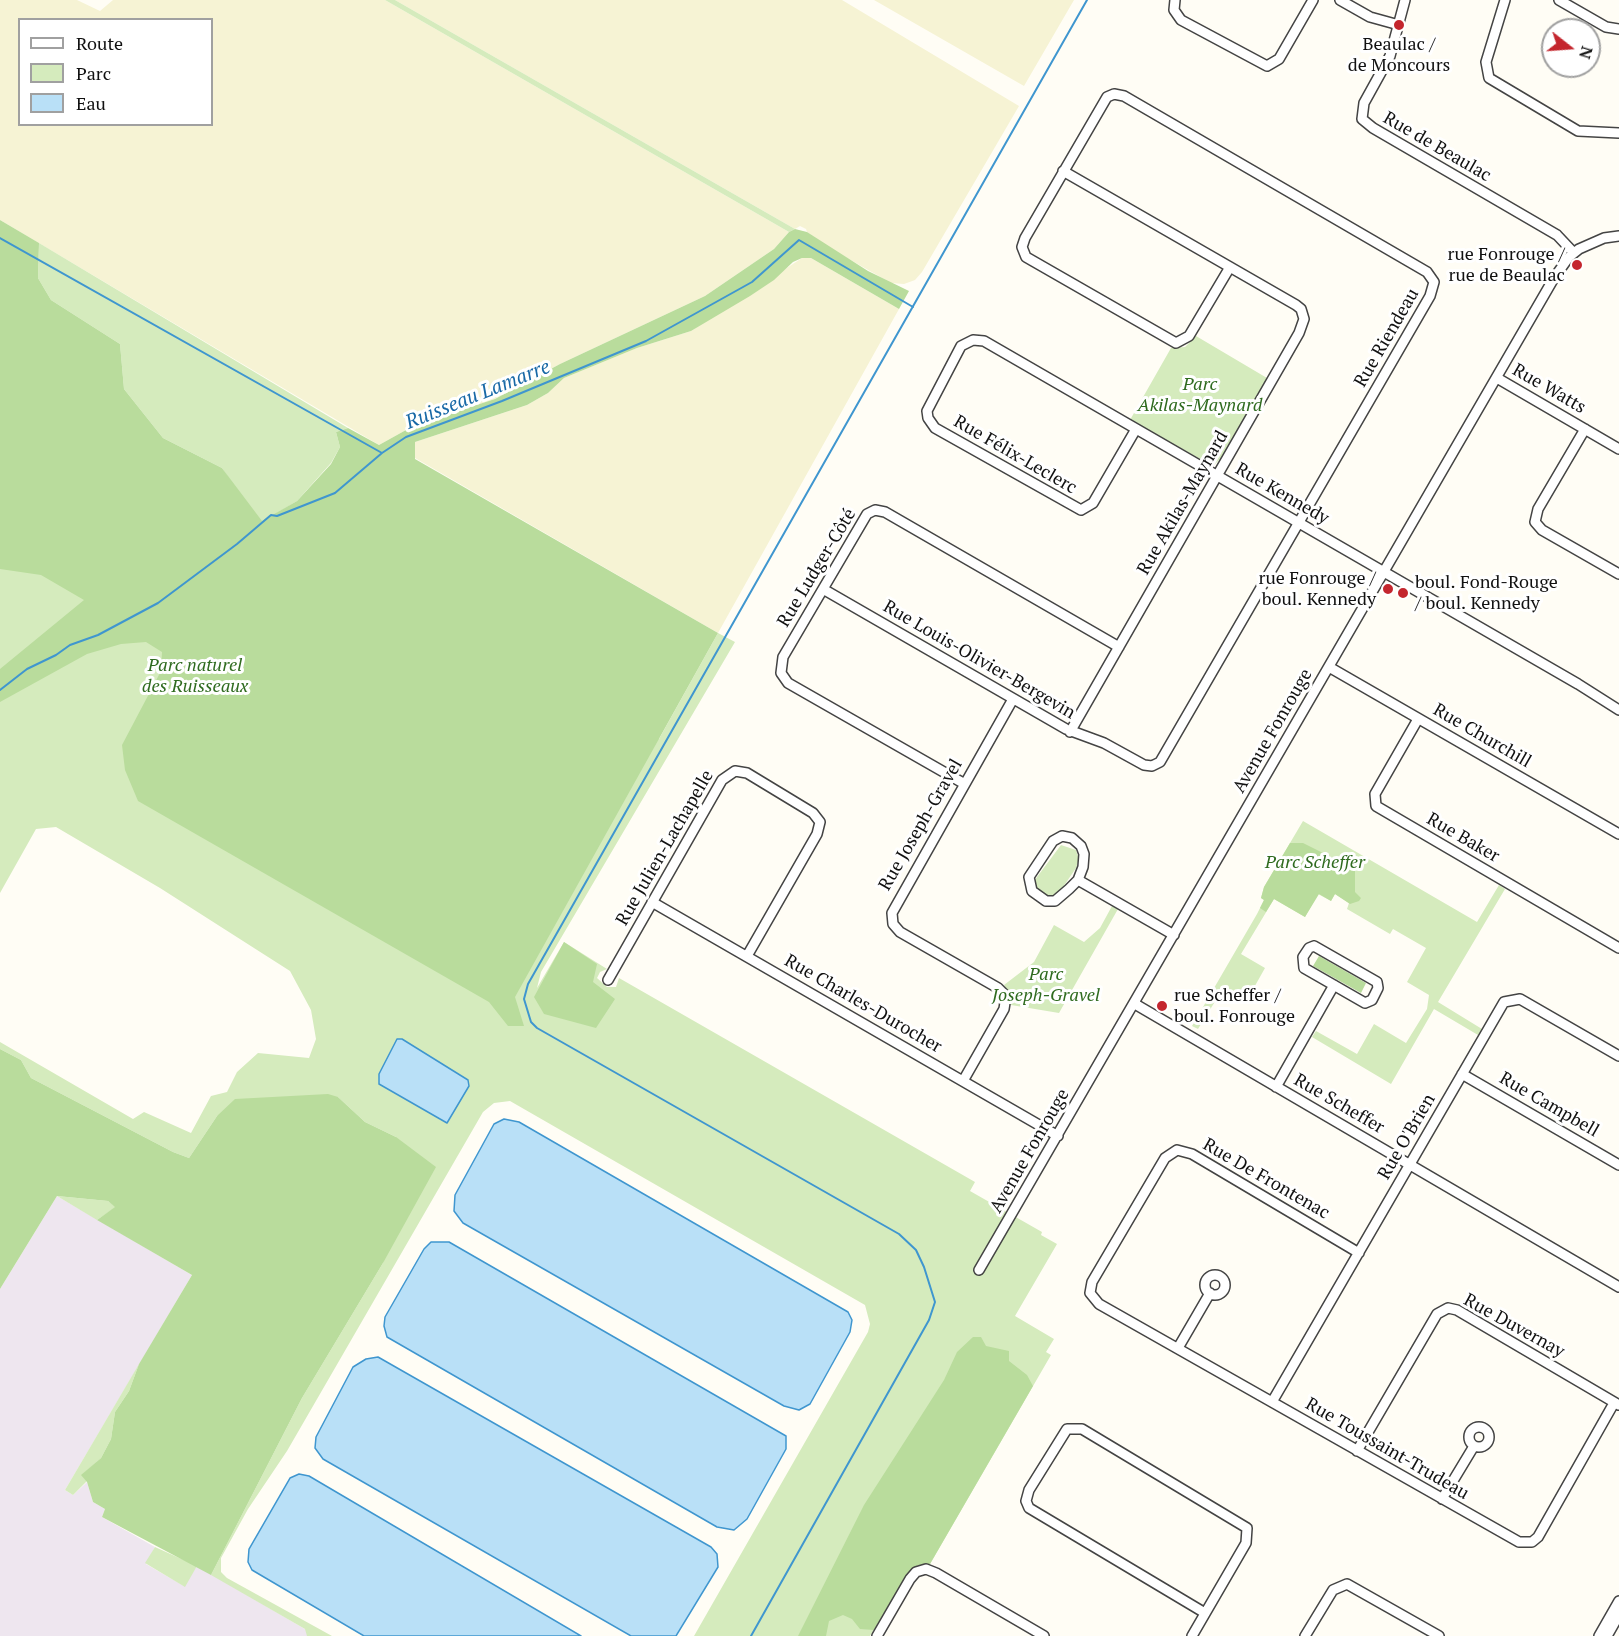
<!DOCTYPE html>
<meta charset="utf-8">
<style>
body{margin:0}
#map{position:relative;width:1619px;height:1636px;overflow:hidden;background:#fffdf5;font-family:"PT Serif",serif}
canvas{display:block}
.legend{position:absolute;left:18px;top:18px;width:195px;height:108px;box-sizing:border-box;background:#fff;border:2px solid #a0a0a0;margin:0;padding:8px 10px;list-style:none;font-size:18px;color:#111}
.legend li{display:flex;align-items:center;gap:12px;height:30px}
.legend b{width:30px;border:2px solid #a0a0a0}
.north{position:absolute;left:1541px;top:18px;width:60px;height:60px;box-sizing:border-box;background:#fff;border:2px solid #a0a0a0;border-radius:50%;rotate:107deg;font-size:16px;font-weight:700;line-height:24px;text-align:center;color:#111}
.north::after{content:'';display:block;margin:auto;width:21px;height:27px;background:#c4262e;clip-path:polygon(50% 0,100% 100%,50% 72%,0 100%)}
</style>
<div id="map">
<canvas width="1619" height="1636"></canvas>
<ul class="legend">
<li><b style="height:8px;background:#fff"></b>Route</li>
<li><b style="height:16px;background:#d5ebbd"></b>Parc</li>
<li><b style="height:16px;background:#b9e0f7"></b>Eau</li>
</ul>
<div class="north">N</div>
</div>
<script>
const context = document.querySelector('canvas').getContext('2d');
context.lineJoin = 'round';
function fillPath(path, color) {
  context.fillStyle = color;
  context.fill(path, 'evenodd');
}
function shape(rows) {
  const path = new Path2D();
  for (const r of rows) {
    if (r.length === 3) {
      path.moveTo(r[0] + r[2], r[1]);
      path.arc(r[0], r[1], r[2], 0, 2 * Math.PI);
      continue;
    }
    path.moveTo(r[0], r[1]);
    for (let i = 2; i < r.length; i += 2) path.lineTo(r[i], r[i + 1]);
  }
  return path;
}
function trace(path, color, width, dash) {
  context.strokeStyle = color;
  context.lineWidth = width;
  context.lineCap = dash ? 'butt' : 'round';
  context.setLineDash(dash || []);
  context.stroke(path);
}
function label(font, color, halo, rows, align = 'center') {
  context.font = font + ' "PT Serif",serif';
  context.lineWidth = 6;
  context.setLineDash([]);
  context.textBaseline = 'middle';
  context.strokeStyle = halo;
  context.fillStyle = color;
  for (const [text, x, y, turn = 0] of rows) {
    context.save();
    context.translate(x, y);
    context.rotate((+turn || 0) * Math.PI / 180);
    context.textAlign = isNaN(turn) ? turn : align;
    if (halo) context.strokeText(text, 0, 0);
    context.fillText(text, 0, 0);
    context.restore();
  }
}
fillPath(shape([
 [57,1196,192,1275,65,1490,73,1495,87,1482,93,1502,105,1509,102,1517,155,1547,146,1564,184,1586,197,1566,317,1636,0,1636,0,1289]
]), '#eee6ef');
fillPath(shape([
 [0,0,77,0,100,11,113,0,385,0,789,232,774,249,705,296,560,364,495,399,415,425,379,445,0,220],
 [20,20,212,20,212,124,20,124],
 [395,0,842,0,1019,106,922,272,915,280,904,284,891,283,833,250,807,232,806,229,800,226,795,229],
 [874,0,1074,0,1024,86],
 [802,258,811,258,899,309,718,633,415,458,415,442,527,405,548,393,564,378,637,348,691,331]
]), '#f6f3d4');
fillPath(shape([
 [385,0,395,0,795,229,789,232],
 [39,243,348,428,336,432,340,447,331,463,297,501,277,513,659,739,718,633,735,642,541,972,537,988,564,942,607,969,600,972,597,978,607,987,616,987,619,978,975,1182,970,1191,1042,1232,1041,1235,1057,1244,1015,1316,1054,1339,1046,1352,1051,1355,930,1564,918,1565,906,1575,870,1636,694,1636,868,1332,870,1324,865,1305,510,1101,494,1103,483,1112,287,1451,248,1509,221,1558,221,1572,227,1578,332,1636,307,1636,305,1629,211,1575,302,1398,383,1263,396,1137,365,1122,338,1097,217,1116,189,1158,173,1152,31,1078,21,1060,0,1049,0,1042,133,1119,144,1112,191,1133,211,1096,227,1092,237,1072,258,1053,309,1058,316,1039,311,1010,290,971,160,888,56,827,36,829,0,893,0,349,237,490,222,468,163,438,124,389,120,344,51,300,38,278],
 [1196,336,1267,378,1221,458,1213,466,1130,420,1171,348,1185,347],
 [1303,821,1477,922,1499,885,1505,889,1438,1002,1482,1029,1478,1035,1434,1009,1391,1084,1312,1037,1316,1031,1357,1054,1374,1024,1406,1043,1427,1009,1429,995,1407,982,1426,948,1393,929,1390,934,1347,909,1349,903,1335,894,1331,901,1318,894,1305,917,1274,899,1241,954,1265,968,1247,1000,1224,987,1198,1029,1192,1026,1257,914,1264,900,1261,898,1264,887],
 [1061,845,1076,850,1079,859,1076,868,1059,893,1050,897,1043,895,1034,886,1034,881],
 [1112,906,1118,909,1059,1013,1011,1005,1010,994,1004,985,1034,962,1054,925,1084,942,1100,928],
 [57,1196,108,1201,116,1207,97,1220],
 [139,1364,129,1391,115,1412,111,1439,101,1458,82,1475,87,1481,73,1495,65,1490],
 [155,1547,197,1566,185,1587,145,1563]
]), '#d5ebbd');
fillPath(shape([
 [0,220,39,243,38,278,51,300,120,344,124,389,163,438,222,468,262,521,297,501,331,464,340,447,336,432,348,428,379,445,415,425,495,399,560,364,705,296,774,249,789,232,795,229,807,232,868,271,909,291,899,309,811,258,802,258,793,262,774,280,750,296,691,331,637,348,564,378,548,393,527,405,415,442,415,459,718,633,515,997,524,1026,508,1026,489,1002,138,801,125,770,122,745,161,671,162,652,146,642,121,644,87,654,0,702,0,669,84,600,41,575,0,569],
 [1290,843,1303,843,1355,869,1355,892,1361,898,1359,901,1350,904,1335,894,1331,901,1319,894,1305,917,1274,899,1266,912,1260,908,1264,900,1261,898,1264,887],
 [564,942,597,964,593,982,615,999,596,1028,544,1014,534,997],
 [1319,956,1366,983,1361,993,1313,966],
 [0,1049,21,1060,31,1078,173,1152,189,1158,217,1116,235,1099,328,1094,338,1097,365,1122,396,1137,436,1167,383,1263,302,1398,211,1575,102,1517,105,1509,93,1502,87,1482,81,1475,101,1458,111,1439,115,1412,129,1391,139,1364,192,1275,97,1220,115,1207,108,1201,57,1196,0,1289],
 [973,1337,981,1337,986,1346,1009,1351,1009,1361,1027,1375,1033,1386,930,1564,918,1565,906,1575,874,1630,860,1629,852,1619,843,1615,829,1621,826,1636,798,1636,864,1505,944,1380,957,1352]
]), '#b9dc9c');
const water = shape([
 [397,1039,402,1039,468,1080,469,1086,447,1123,379,1084,379,1074,397,1039],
 [504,1119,519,1122,848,1312,852,1320,850,1332,810,1404,799,1410,784,1406,463,1223,454,1211,455,1195,494,1124,504,1119],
 [431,1242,449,1242,786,1436,786,1449,747,1519,734,1530,717,1527,387,1337,384,1326,385,1317,424,1249,431,1242],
 [378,1357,711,1547,717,1554,718,1567,676,1636,631,1636,323,1459,315,1448,316,1437,353,1367,366,1359,378,1357],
 [299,1474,309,1476,581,1636,364,1636,252,1570,248,1562,249,1549,290,1478,299,1474]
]);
fillPath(water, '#b9e0f7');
trace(water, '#3f96cf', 1.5);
trace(shape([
 [0,238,382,453],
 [0,690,27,669,56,655,70,645,98,635,158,603,237,544,271,515,277,516,335,493,382,453,406,437,502,401,646,341,752,282,799,240,913,307],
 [751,1636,929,1320,935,1302,924,1267,916,1250,899,1234,537,1028,531,1022,524,999,528,984,1087,0]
]), '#3f96cf', 2);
const minor = shape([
 [1175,0,1174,10,1181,20,1267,66,1279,59,1313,0],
 [1340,0,1370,17,1399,25],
 [1405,0,1390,56,1364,103,1362,119,1373,128,1557,235,1574,253],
 [1505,0,1486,62,1489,78,1578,131,1619,133],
 [1559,0,1606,27,1619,29],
 [1063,171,1296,305,1301,309,1304,319,1299,333,1070,732],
 [1497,378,1619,449],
 [1136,429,1093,503,1081,510,935,428,928,418,927,411,961,346,973,340,984,341,1578,684,1619,710],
 [1585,429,1538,509,1535,522,1542,530,1619,574],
 [823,589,1066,729,1104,743,1144,765,1152,766,1160,762,1430,296,1434,282,1427,272,1124,96,1114,94,1107,97,1025,238,1022,247,1026,257,1176,343,1189,336,1230,267],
 [1329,667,1619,834],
 [1418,719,1375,794,1376,806,1619,948],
 [963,783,788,683,781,673,783,657,867,514,875,510,885,512,1119,647],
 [1062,836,1072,838,1081,846,1084,854,1083,867,1078,880,1069,889,1055,901,1046,901,1032,891,1029,877,1053,841,1062,836],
 [1078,880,1174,935],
 [652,902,1058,1136],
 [1314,946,1377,982,1378,988,1372,1000,1365,1003,1304,968,1303,957,1309,948,1314,946],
 [608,980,722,780,735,771,747,773,813,813,820,822,817,834,747,956],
 [1135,1004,1619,1287],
 [1462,1074,1619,1165],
 [963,1081,1004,1009,1006,996,998,988,900,932,893,924,892,913,1013,699],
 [1276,1087,1334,985],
 [1359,1253,1192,1154,1177,1150,1165,1158,1092,1282,1090,1293,1099,1304,1519,1542,1532,1542,1538,1537,1614,1403],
 [979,1270,1554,278,1569,257,1579,249,1604,238,1619,236],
 [1215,1285,10],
 [1178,1348,1210,1293],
 [1272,1402,1504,1002,1520,999,1619,1056],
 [1479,1437,10],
 [1357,1451,1437,1314,1448,1308,1457,1310,1619,1405],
 [1442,1499,1474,1446],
 [877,1636,910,1579,916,1572,926,1569,936,1573,1044,1636],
 [1192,1636,1246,1543,1247,1528,1082,1429,1067,1429,1029,1490,1026,1501,1029,1508,1205,1613],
 [1305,1636,1333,1590,1347,1584,1439,1636],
 [1599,1636,1619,1601],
 [1607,1636,1619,1615]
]);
trace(minor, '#444', 12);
trace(minor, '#fff', 9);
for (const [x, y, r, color] of [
 [1399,25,6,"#c4262e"],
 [1577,265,6,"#c4262e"],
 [1388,589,6,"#c4262e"],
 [1403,593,6,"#c4262e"],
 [1162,1006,6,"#c4262e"]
]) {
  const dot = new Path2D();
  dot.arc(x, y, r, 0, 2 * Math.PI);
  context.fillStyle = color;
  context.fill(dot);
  trace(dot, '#fff', 2);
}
label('18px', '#111', '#fff', [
 ["Beaulac /",1399,45,"center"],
 ["de Moncours",1399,66,"center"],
 ["rue Fonrouge /",1565,255],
 ["rue de Beaulac",1565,276],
 ["rue Fonrouge /",1376,579],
 ["boul. Kennedy",1376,600],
 ["boul. Fond-Rouge",1415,583,"left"],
 ["/ boul. Kennedy",1415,604,"left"],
 ["rue Scheffer /",1174,996,"left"],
 ["boul. Fonrouge",1174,1017,"left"]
], 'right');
label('18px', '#111', '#fff', [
 ["Rue de Beaulac",1437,147,30],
 ["Rue Riendeau",1387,338,-60],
 ["Rue Watts",1549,389,30],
 ["Rue Félix-Leclerc",1015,455,30],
 ["Rue Kennedy",1282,494,30],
 ["Rue Akilas-Maynard",1183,503,-60],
 ["Rue Ludger-Côté",817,568,-59],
 ["Rue Louis-Olivier-Bergevin",979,660,30],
 ["Avenue Fonrouge",1273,731,-60],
 ["Rue Churchill",1482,736,30],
 ["Rue Joseph-Gravel",921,825,-60],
 ["Rue Baker",1463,838,30],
 ["Rue Julien-Lachapelle",665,848,-60],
 ["Rue Charles-Durocher",863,1004,30],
 ["Rue Scheffer",1339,1104,30],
 ["Rue Campbell",1549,1105,30],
 ["Rue O'Brien",1407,1137,-60],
 ["Avenue Fonrouge",1030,1151,-60],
 ["Rue De Frontenac",1266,1179,30],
 ["Rue Duvernay",1514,1326,29],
 ["Rue Toussaint-Trudeau",1387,1449,30]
]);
label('italic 18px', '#2f6b1f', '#fff', [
 ["Parc",1200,385],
 ["Akilas-Maynard",1200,406],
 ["Parc naturel",195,666],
 ["des Ruisseaux",195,687],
 ["Parc Scheffer",1315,863],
 ["Parc",1046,975],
 ["Joseph-Gravel",1046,996]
]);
label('italic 20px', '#1768a6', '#fff', [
 ["Ruisseau Lamarre",478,395,-22]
]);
</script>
